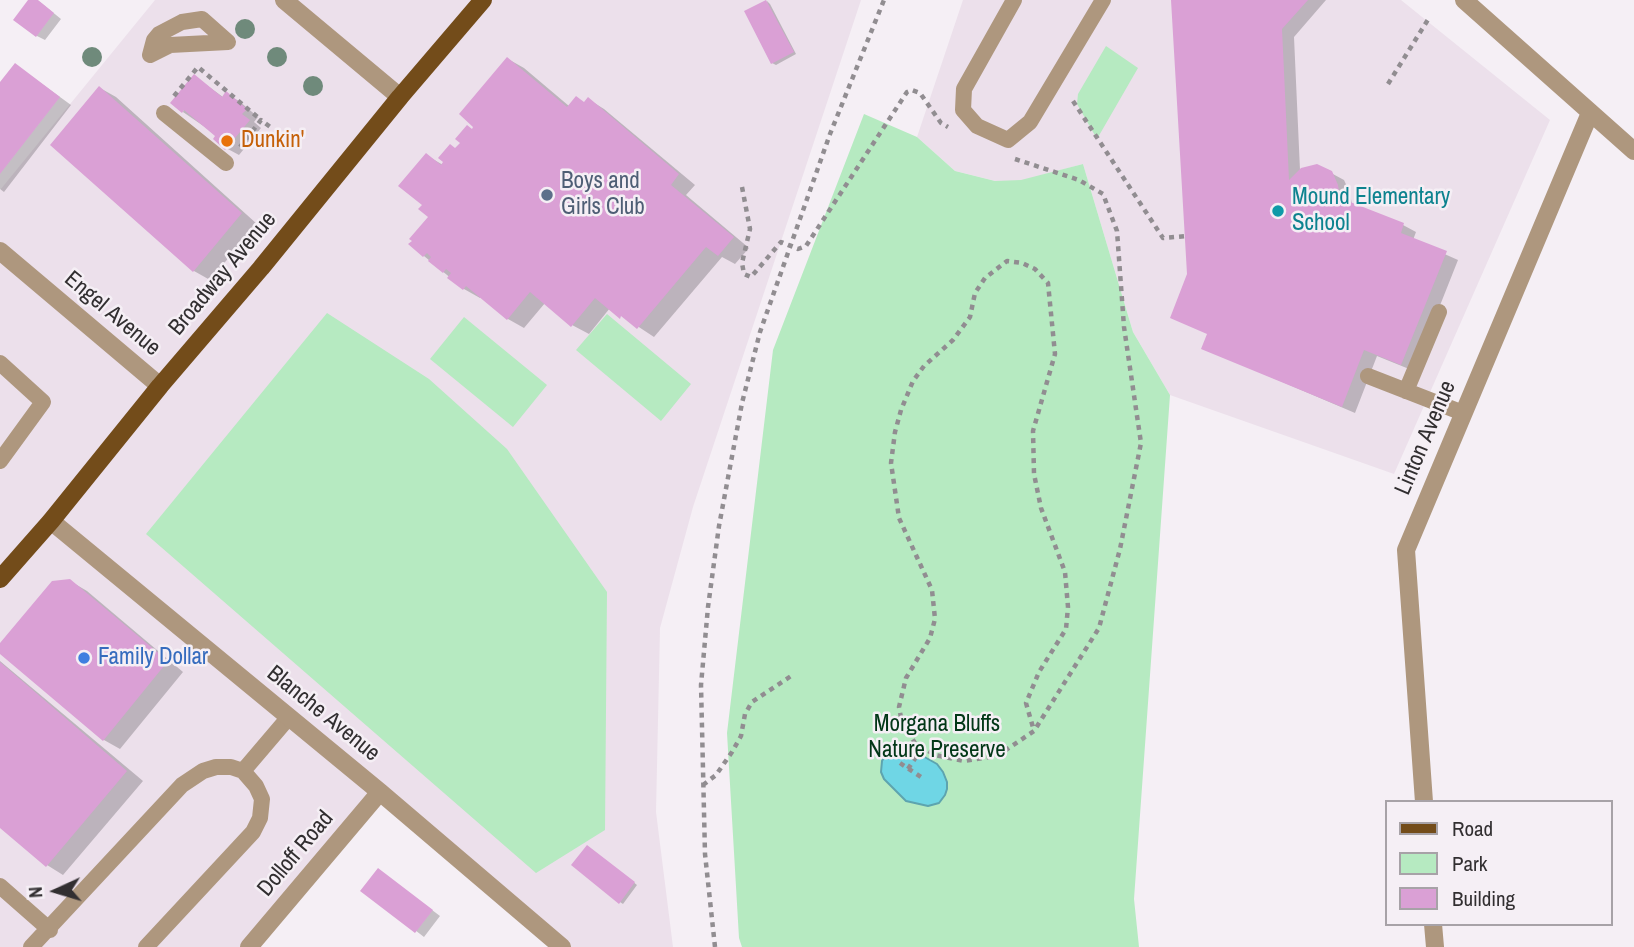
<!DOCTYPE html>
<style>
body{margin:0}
#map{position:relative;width:1634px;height:947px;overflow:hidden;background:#f5eff5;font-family:"Archivo Narrow",sans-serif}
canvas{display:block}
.legend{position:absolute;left:1385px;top:800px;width:228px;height:126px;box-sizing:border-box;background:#f5eff5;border:2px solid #a7a2a7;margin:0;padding:9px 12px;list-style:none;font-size:21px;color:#322f31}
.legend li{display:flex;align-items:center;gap:14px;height:35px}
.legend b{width:35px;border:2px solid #a7a2a7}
.north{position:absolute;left:21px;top:856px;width:70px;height:70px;-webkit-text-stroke:5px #f5eff5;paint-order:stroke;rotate:266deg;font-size:19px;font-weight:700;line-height:28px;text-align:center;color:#322f31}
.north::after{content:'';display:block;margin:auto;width:24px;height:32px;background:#322f31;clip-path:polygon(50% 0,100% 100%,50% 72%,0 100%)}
</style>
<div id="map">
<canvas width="1634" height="947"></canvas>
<ul class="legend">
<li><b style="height:9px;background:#734c1a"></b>Road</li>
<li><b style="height:19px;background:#b6eac1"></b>Park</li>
<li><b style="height:19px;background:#daa0d5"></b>Building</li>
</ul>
<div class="north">N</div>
</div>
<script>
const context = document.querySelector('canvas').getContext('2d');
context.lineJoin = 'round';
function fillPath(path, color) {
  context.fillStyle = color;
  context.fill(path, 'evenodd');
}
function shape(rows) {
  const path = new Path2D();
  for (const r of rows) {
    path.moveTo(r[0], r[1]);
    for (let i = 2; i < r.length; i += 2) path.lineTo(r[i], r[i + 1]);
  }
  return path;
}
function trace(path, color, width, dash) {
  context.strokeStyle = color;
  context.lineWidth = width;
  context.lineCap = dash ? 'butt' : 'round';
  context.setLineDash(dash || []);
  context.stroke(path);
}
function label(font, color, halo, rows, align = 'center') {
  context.font = font + ' "Archivo Narrow",sans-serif';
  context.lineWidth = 5;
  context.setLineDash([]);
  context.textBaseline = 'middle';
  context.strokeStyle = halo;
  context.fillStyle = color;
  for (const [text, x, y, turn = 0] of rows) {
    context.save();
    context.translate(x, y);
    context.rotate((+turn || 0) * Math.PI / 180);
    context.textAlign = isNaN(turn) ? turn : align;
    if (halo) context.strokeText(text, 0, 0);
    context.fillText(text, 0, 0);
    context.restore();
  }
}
fillPath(shape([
 [155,0,861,0,693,507,660,628,656,812,673,947,562,947,380,792,249,947,0,947,0,190],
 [963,0,1401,0,1550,120,1394,474,1170,395,1133,332,1083,164,1021,181,995,181,955,171,917,137]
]), '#ece0eb');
fillPath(shape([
 [1106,46,1138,68,1097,139,1077,104,1078,94],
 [864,114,917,137,955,171,995,181,1021,180,1083,164,1133,332,1170,395,1134,899,1139,947,742,947,739,938,727,733,773,350],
 [327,313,429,379,507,449,607,592,605,830,536,873,146,534],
 [607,314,691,384,661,421,576,350],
 [464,317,547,385,513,427,430,359]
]), '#b6eac1');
const water = shape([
 [896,745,912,750,937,764,943,772,947,782,947,789,945,795,939,803,928,806,906,801,884,779,881,772,882,761,889,747,896,745]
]);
fillPath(water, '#6fd6e5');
trace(water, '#5da4af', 2);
fillPath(shape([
 [30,0,40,2,61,19,45,40,37,36],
 [1172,0,1326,0,1294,37,1300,170,1331,173,1344,180,1350,193,1352,205,1403,225,1416,232,1413,240,1458,260,1414,371,1377,356,1355,413,1203,348,1209,334,1189,274],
 [767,1,770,4,796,54,776,65,772,63],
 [508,59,524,68,569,106,585,103,588,99,604,109,695,185,686,195,749,248,735,264,722,257,654,337,610,308,589,334,572,325,545,303,524,328,508,319,481,296,480,298,464,289,424,256,430,217,424,205,426,155,443,165,473,130],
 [16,65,71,105,4,192,0,189,0,85],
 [194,76,223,97,226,94,239,101,258,117,254,122,261,128,239,155,226,148,218,136,183,112],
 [100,88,116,97,257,224,210,280,194,271,52,144],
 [70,581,87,591,183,672,120,749,104,740,0,651,0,645],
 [0,661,143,781,63,875,47,865,0,826],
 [591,849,637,885,623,904,620,902],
 [379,870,440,916,424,937,363,890]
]), '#0003');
fillPath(shape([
 [28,0,38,0,54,13,36,37,13,20],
 [766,0,794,52,771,64,744,11],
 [1171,0,1308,0,1282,29,1289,180,1301,168,1317,164,1332,171,1338,185,1340,198,1404,223,1401,233,1447,251,1401,365,1364,350,1342,407,1201,349,1207,334,1170,318,1187,274],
 [507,57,567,107,576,96,584,102,588,97,679,174,671,185,734,237,718,256,706,247,637,329,621,316,620,319,595,298,571,327,530,292,507,320,466,286,463,290,447,278,451,273,446,269,443,273,428,261,431,257,427,253,423,257,408,244,412,241,409,239,428,217,418,209,422,205,398,186,426,153,441,165,443,162,438,158,450,144,455,148,460,143,455,139,467,125,472,129,473,127,459,114],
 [15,63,60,97,0,174,0,82],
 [194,74,222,97,226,91,247,109,242,114,250,120,225,150,213,139,215,136,184,110,182,113,170,103],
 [99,86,242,213,193,272,50,145],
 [70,579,168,661,103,741,0,654,0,643,52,581],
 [0,662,127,771,46,867,0,828],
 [587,845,635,882,619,904,571,865],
 [378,868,433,910,415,933,360,891]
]), '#daa0d5');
trace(shape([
 [1388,84,1429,18],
 [174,96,198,67,261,120],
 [1073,101,1163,238,1187,236],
 [240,147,261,120,273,129],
 [1015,159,1079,180,1103,194,1117,231,1124,327,1141,443,1120,549,1099,628,1034,731,997,756,964,761,935,755,915,743,902,723,899,707,906,678,930,638,935,619,932,590,899,518,891,463,895,432,901,410,913,381,924,366,953,340,970,317,975,293,985,278,1007,261,1022,263,1035,269,1048,283,1055,354,1033,431,1034,474,1041,508,1065,572,1068,607,1066,629,1039,672,1026,703,1034,731],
 [742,187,750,229,742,263,744,274,751,277,781,242,798,249,806,246,907,92,912,90,920,93,941,123,948,127],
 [900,763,921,777],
 [908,769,922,748],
 [703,785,716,775,732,752,741,736,745,714,752,702,794,674],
 [715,947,705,854,701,685,708,607,719,526,742,403,760,332,830,134,884,0]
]), '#918d91', 4.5, [5, 5]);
trace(shape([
 [1014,0,964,89,963,110,977,126,1008,140,1030,122,1103,0],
 [150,55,154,40,159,34,182,22,202,19,228,42],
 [150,55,170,45,228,42],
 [164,113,226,163],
 [0,363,43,402,0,461],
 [1368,376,1463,413],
 [1406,391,1439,312],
 [243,771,289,717],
 [0,886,50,930],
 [31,947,182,785,203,771,216,767,231,767,243,771,256,786,262,799,260,818,253,832,146,947]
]), '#ae977e', 16);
trace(shape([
 [284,0,400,97],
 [1464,0,1634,151],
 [0,251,160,386],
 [51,521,380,792,562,947],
 [1424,802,1406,550,1590,113],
 [1433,924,1435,947],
 [249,947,380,792]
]), '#ae977e', 18);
trace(shape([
 [0,579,51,521,160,386,261,268,400,97,483,0]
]), '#734c1a', 18);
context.fillStyle = '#6f8a7b';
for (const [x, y] of [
 [245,29],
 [92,57],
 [277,57],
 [313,86]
]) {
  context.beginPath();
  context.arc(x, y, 10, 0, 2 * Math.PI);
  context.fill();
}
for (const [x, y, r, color] of [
 [227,141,7,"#e8710a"],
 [547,195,7,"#5c6f8a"],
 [1278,211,7,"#0f9aa8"],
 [84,658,7,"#3f7fe0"]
]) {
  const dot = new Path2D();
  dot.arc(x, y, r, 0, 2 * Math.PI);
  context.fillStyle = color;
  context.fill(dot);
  trace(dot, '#f5eff5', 2.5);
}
label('23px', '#c56008', '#f5eff5', [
 ["Dunkin'",241,141]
], 'left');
label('23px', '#4e5e75', '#f5eff5', [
 ["Boys and",561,182],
 ["Girls Club",561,208]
], 'left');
label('23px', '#0d838f', '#f5eff5', [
 ["Mound Elementary",1292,198],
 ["School",1292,224]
], 'left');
label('23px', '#322f31', '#f5eff5', [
 ["Broadway Avenue",223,274,-50],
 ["Engel Avenue",112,314,40],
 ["Linton Avenue",1426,438,-67],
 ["Blanche Avenue",323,714,39],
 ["Dolloff Road",296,854,-50]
]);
label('23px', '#366cbe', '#f5eff5', [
 ["Family Dollar",98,658]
], 'left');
label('23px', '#023717', '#f5eff5', [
 ["Morgana Bluffs",937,725],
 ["Nature Preserve",937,751]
]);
</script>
